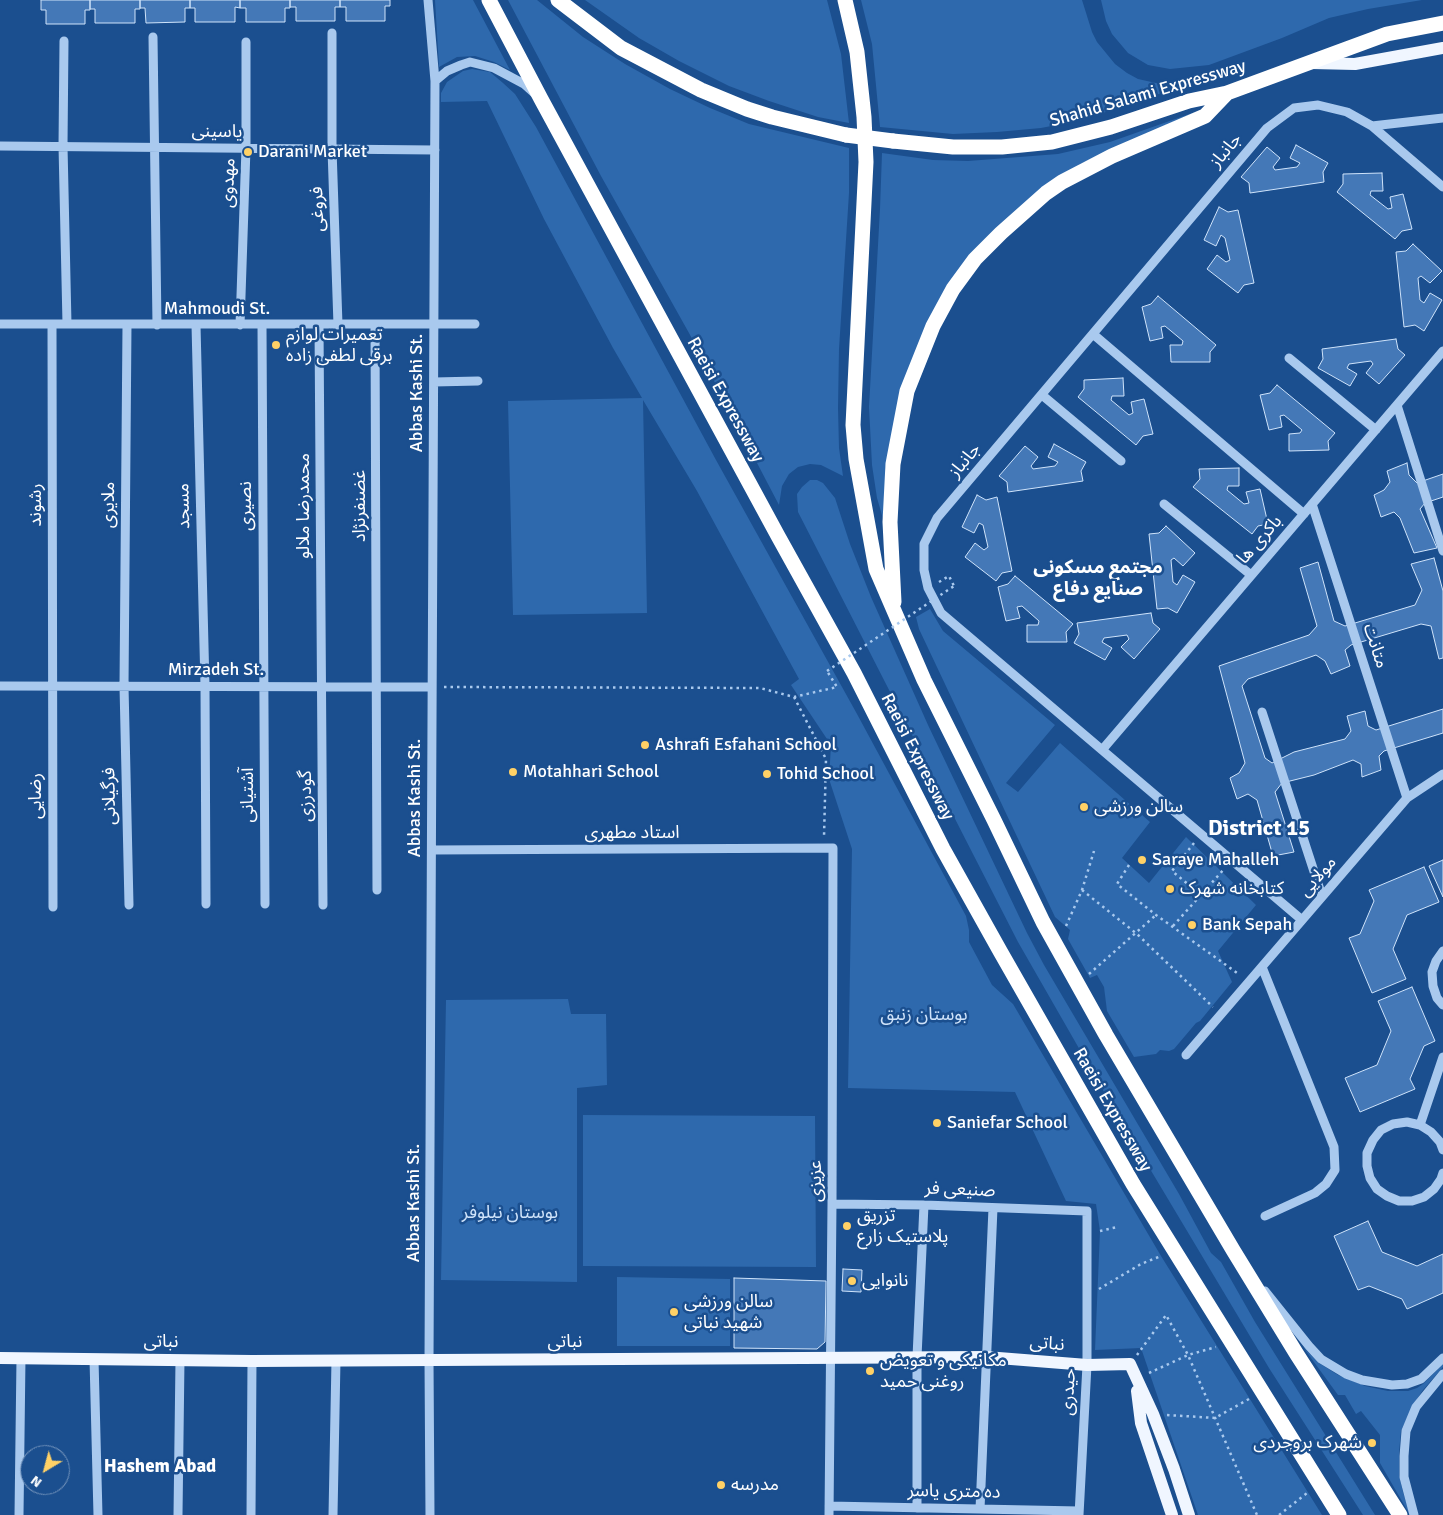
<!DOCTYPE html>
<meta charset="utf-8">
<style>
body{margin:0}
#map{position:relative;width:1443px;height:1515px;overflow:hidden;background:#1b4f8f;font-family:Signika,sans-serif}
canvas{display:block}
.north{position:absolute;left:20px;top:1445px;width:50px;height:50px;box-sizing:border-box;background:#1b4f8f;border:1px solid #7695bc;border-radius:50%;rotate:217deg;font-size:14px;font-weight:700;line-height:20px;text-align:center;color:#fff}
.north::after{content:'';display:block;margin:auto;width:18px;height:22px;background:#ffd166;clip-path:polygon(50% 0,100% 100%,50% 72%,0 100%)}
</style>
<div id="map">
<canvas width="1443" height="1515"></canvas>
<div class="north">N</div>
</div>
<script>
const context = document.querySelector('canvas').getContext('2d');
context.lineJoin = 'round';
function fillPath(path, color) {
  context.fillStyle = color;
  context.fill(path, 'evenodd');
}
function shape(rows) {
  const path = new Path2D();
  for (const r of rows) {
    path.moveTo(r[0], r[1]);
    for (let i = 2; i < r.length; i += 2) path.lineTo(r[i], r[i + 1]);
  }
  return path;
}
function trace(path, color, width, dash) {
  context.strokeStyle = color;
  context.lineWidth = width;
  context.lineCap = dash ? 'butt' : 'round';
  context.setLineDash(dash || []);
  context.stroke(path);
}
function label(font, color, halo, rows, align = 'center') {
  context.font = font + ' Signika,"Noto Sans Arabic",sans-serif';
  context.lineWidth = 5;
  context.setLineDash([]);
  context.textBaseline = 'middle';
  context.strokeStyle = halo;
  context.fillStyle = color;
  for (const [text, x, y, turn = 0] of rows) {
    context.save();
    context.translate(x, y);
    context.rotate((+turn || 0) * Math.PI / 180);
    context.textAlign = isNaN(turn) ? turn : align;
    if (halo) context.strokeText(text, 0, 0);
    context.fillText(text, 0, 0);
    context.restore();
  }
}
fillPath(shape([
 [435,0,473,0,510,70,494,62,475,56,457,57,439,67],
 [508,0,537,0,583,37,625,64,670,89,710,108,749,124,849,148,849,193,839,349,838,408,839,448,843,476,821,465,810,464,798,467,789,474,782,486,779,505,689,333,601,176],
 [585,0,827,0,841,54,849,123,818,117,769,101,729,86,679,61,639,38],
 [861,0,1082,0,1092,32,1097,42,1115,64,1127,73,1138,79,1165,85,1194,82,1082,120,1041,128,997,132,953,134,880,127,872,44],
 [1101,0,1422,0,1368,9,1329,18,1282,38,1209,65,1170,69,1148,65,1128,53,1112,34,1106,21],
 [472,69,490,72,503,83,515,94,536,127,716,460,857,714,966,916,969,930,969,942,992,985,1013,1004,1161,1256,1322,1515,1198,1515,1141,1348,1095,1350,1100,1231,1096,1204,1066,1201,1015,1092,848,1088,852,849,829,779,831,745,791,685,799,679,697,491,643,400,647,613,513,615,508,401,642,398,613,348,544,219,487,101,441,102,441,93,447,82,463,71],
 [1198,111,1080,164,966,261,885,468,887,477,884,522,877,498,872,465,869,407,880,209,882,153,933,160,968,161,1058,154,1110,142],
 [810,480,817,480,823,483,835,498,850,544,871,597,928,725,1027,933,1044,965,1179,1194,1211,1253,1221,1262,1255,1322,1375,1515,1363,1515,1269,1368,1104,1092,1018,942,798,512,797,494,802,487],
 [930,609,943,631,1055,725,1006,783,1018,792,1060,743,1150,822,1122,858,1149,883,1186,837,1256,905,1218,951,1232,982,1200,1021,1196,1023,1174,1049,1169,1051,1160,1050,1156,1054,1134,1057,1107,1011,1104,987,1097,975,1090,978,1068,939,1070,930,1055,917,919,629,916,617],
 [568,999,571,1014,606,1014,607,1085,577,1088,577,1282,441,1280,446,1000],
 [583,1115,815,1116,816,1267,583,1266],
 [617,1277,730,1279,730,1346,617,1346],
 [1303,1347,1319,1363,1338,1375,1365,1386,1388,1391,1408,1391,1417,1388,1423,1384,1443,1364,1443,1367,1423,1390,1413,1405,1401,1431,1399,1452,1399,1475,1403,1492,1410,1515,1380,1463,1380,1435,1361,1411,1356,1414,1345,1395,1338,1395]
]), '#2e69ad');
const building = shape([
 [41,0,90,0,90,10,85,10,85,24,46,24,46,10,41,10,41,0],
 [90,0,140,0,140,9,135,9,135,23,95,23,95,9,90,9,90,0],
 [140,0,190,0,190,8,185,8,185,22,146,23,145,8,140,8,140,0],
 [190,0,240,0,240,8,235,7,235,22,195,22,195,8,190,8,190,0],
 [240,0,290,0,290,8,285,8,285,22,246,22,246,8,240,8,240,0],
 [290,0,340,0,340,7,335,7,335,21,296,21,296,7,290,7,290,0],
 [340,0,390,0,390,6,385,6,385,21,346,21,346,7,340,7,340,0],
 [1296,145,1328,163,1323,172,1324,182,1250,193,1249,183,1241,177,1267,147,1280,158,1273,167,1275,170,1297,167,1300,163,1290,158,1296,145],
 [1382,173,1383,191,1371,191,1370,195,1388,209,1392,208,1390,197,1403,194,1412,229,1402,231,1395,239,1337,192,1343,184,1343,174,1382,173],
 [1219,207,1228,212,1238,210,1254,283,1244,285,1238,293,1207,269,1217,255,1226,262,1230,260,1225,238,1221,235,1216,246,1204,240,1219,207],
 [1413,244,1442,271,1430,283,1421,276,1418,278,1420,300,1424,303,1430,293,1442,300,1424,331,1415,325,1404,327,1396,252,1406,251,1413,244],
 [1158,296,1216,345,1210,352,1210,362,1171,362,1170,345,1182,345,1183,341,1165,326,1161,327,1163,338,1150,341,1142,307,1151,304,1158,296],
 [1396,339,1398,349,1405,355,1379,384,1366,373,1373,364,1371,361,1349,364,1347,368,1357,374,1350,386,1318,368,1323,359,1322,349,1396,339],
 [1123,378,1124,396,1112,396,1111,400,1129,415,1133,413,1131,402,1144,399,1153,434,1143,436,1136,445,1078,397,1084,389,1084,380,1123,378],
 [1277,385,1335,433,1328,441,1329,450,1289,451,1289,434,1300,433,1302,430,1284,415,1280,416,1282,427,1269,430,1260,395,1270,393,1277,385],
 [1054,444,1086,462,1081,471,1083,481,1008,492,1007,482,999,476,1025,446,1038,457,1031,466,1033,469,1055,466,1058,462,1048,457,1054,444],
 [1407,463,1409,475,1417,483,1443,474,1443,497,1425,503,1420,509,1437,548,1414,553,1400,518,1394,512,1381,517,1374,495,1384,490,1390,482,1387,471,1407,463],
 [1239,468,1239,486,1228,486,1227,490,1244,504,1249,503,1246,492,1260,489,1268,524,1258,526,1252,534,1193,487,1200,479,1199,469,1239,468],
 [977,495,986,500,997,497,1012,571,1002,573,996,581,965,557,975,543,984,550,988,547,983,525,979,523,974,533,962,527,977,495],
 [1166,526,1195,553,1183,566,1174,558,1171,560,1173,582,1177,585,1183,575,1195,582,1177,613,1168,608,1157,609,1149,534,1159,533,1166,526],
 [1434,558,1443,591,1443,658,1439,659,1431,626,1421,624,1351,645,1345,650,1350,666,1331,674,1325,661,1316,655,1248,679,1242,686,1265,758,1272,763,1294,752,1345,739,1351,731,1347,716,1365,711,1368,726,1376,730,1443,709,1443,733,1384,751,1379,756,1381,770,1362,777,1361,764,1353,760,1314,775,1282,783,1275,792,1294,852,1273,856,1257,800,1248,794,1237,799,1230,778,1239,773,1245,763,1219,666,1309,635,1317,626,1300,568,1318,562,1334,621,1345,626,1415,605,1422,590,1411,564,1434,558],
 [1015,576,1073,624,1066,632,1067,642,1027,642,1027,625,1038,625,1039,621,1022,606,1017,607,1020,618,1006,621,998,587,1008,584,1015,576],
 [1151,613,1153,623,1160,629,1134,659,1121,647,1129,639,1127,635,1104,638,1102,642,1112,648,1105,660,1074,643,1079,634,1077,623,1151,613],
 [1443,860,1443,897,1429,866,1443,860],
 [1424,867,1439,902,1407,915,1393,949,1406,979,1372,993,1349,938,1360,934,1374,901,1369,890,1424,867],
 [1412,987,1435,1041,1424,1046,1410,1079,1415,1089,1360,1112,1345,1078,1377,1065,1391,1031,1378,1001,1412,987],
 [1368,1221,1382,1252,1417,1266,1443,1254,1443,1293,1407,1309,1402,1299,1369,1286,1358,1290,1334,1236,1368,1221],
 [843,1269,862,1270,861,1292,842,1291,843,1269],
 [734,1278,826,1281,825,1342,817,1349,734,1348,734,1278]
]);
fillPath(building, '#4478b7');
trace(building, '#cfe3fa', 1);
trace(shape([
 [939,582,949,576,954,586],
 [444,687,760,688,794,697,837,687,827,671],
 [794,697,826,759,824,837],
 [1194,843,1172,871,1201,895],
 [1129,865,1117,884,1156,915,1240,975],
 [1082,890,1137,934,1213,1007],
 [1066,926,1082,890,1094,851],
 [1173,926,1225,868],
 [1089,974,1156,915],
 [1100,1231,1117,1227],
 [1099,1289,1141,1264,1161,1256],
 [1137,1355,1166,1315,1188,1355,1257,1515],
 [1149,1373,1188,1355,1216,1347],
 [1167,1415,1215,1418,1249,1399],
 [1279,1515,1307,1493]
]), '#a9c9ee', 2.5, [2.5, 4]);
trace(shape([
 [428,0,435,81,429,1360,430,1515],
 [332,33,332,149,338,325],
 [153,37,157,325],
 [64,41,63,146,67,324],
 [435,81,447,71,461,65,470,62,494,68,524,84,534,93],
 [1372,126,1443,118],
 [0,146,435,150],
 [0,324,475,324],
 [52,324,53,907],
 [127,325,124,686,129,905],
 [196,325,205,686,206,904],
 [240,325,246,148,246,42],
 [262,325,265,904],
 [319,325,323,905],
 [375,325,377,890],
 [1093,334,1304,514],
 [1289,358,1376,430],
 [434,382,478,381],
 [1042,395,1121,461],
 [1397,405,1443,551],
 [1164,504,1251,575],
 [1312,504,1407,798],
 [0,686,432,687],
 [1262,712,1322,896],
 [1102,750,1443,351],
 [432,850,833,848,832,1204,829,1515],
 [1302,920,941,613,928,588,924,570,924,544,937,518,1267,128,1294,108,1318,105,1347,112,1372,126,1443,187],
 [1443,951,1436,961,1432,972,1433,986,1437,998,1443,1005],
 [1262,967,1334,1147,1335,1170,1326,1184,1315,1193,1265,1216],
 [1186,1055,1407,798,1443,774],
 [1420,1125,1443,1057],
 [1443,1150,1440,1142,1431,1132,1420,1125,1407,1122,1393,1124,1381,1130,1373,1140,1367,1153,1367,1166,1370,1178,1377,1189,1387,1196,1399,1201,1412,1201,1424,1197,1434,1189,1441,1179,1443,1173],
 [832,1204,924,1205,1087,1211,1087,1365,1079,1515],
 [1265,1291,1309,1346,1321,1359,1346,1374,1362,1380,1392,1385,1407,1384,1421,1379,1443,1358],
 [94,1359,98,1515],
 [829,1506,1079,1511],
 [917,1508,917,1357,924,1205],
 [980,1509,993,1208],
 [19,1515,21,1358],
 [178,1515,180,1360],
 [251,1515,252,1361],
 [333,1515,336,1360],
 [1414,1515,1404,1477,1404,1456,1406,1431,1416,1407,1443,1374]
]), '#a9c9ee', 9);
trace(shape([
 [1312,63,1355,64,1443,48],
 [0,1358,252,1361,986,1357,1087,1365,1130,1364,1153,1414,1174,1469,1189,1515],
 [1137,1391,1141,1423,1172,1515]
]), '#f0f6ff', 12);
trace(shape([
 [489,0,541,99,778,536,854,673,943,849,1000,951,1133,1184,1339,1515],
 [558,0,621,48,701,90,747,109,772,117,846,135],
 [845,0,857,52,864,117,866,162,853,425,856,459,876,569,924,680,994,820,1043,922,1106,1035,1233,1250,1296,1353,1400,1515],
 [893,141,953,147,1002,147,1052,142,1111,127,1189,101,1227,93,1387,34,1443,23],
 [894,602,890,522,893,464,907,391,933,326,953,289,975,259,1001,233,1046,193,1062,182,1112,156,1205,116,1227,93]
]), '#fff', 15);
trace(shape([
 [827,671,954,586]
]), '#a9c9ee', 2.5, [2.5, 4]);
trace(shape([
 [846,135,893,141]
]), '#fff', 15);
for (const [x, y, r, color] of [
 [248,152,5,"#ffd166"],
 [276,345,5,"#ffd166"],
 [645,745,5,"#ffd166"],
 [513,772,5,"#ffd166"],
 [767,774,5,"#ffd166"],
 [1084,807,5,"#ffd166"],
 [1142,860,5,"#ffd166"],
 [1170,889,5,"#ffd166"],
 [1192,925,5,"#ffd166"],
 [937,1123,5,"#ffd166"],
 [847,1226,5,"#ffd166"],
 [852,1281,5,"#ffd166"],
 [674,1312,5,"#ffd166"],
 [870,1371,5,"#ffd166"],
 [1372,1443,5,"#ffd166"],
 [721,1485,5,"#ffd166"]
]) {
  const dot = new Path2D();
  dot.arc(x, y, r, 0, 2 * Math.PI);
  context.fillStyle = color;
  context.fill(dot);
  trace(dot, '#1b4f8f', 2);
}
label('18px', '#fff', '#1b4f8f', [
 ["Shahid Salami Expressway",1148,94,-16],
 ["یاسینی",217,132,1],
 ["جانباز",1226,151,-50],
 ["مهدوی",229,183,-88],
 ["فروغی",318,209,-92],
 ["Mahmoudi St.",217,309],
 ["Abbas Kashi St.",417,393,-90],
 ["Raeisi Expressway",725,400,61],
 ["جانباز",965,461,-50],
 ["رشوند",36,505,-90],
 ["ملایری",109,505,-89],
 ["مسجد",184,506,-91],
 ["نصیری",246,506,-90],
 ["محمدرضا ملالو",304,506,-90],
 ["غضنفرنژاد",360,506,-90],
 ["باکری ها",1260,540,-49],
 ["متانت",1375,646,72],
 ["Mirzadeh St.",216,670],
 ["Raeisi Expressway",917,757,63],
 ["آشتیانی",248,795,-90],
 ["رضایی",36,796,-90],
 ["فرگیلانی",110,796,-91],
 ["گودرزی",306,796,-90],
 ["Abbas Kashi St.",415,798,-90],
 ["استاد مطهری",632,833],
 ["مولايی",1318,877,-49],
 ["Raeisi Expressway",1112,1110,60],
 ["عزیزی",816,1181,-90],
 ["صنیعی فر",960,1190,2],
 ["Abbas Kashi St.",414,1203,-90],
 ["نباتی",161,1342,1],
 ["نباتی",565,1342],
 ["نباتی",1047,1344,5],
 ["حیدری",1069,1392,-87],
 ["ده متری یاسر",954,1492,1]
]);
label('18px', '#fff', '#1b4f8f', [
 ["Darani Market",258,152],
 ["تعمیرات لوازم",286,335],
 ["برقی لطفی زاده",286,356],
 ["Ashrafi Esfahani School",655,745],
 ["Motahhari School",523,772],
 ["Tohid School",777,774],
 ["سالن ورزشی",1094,807],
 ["Saraye Mahalleh",1152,860],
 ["کتابخانه شهرک",1180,889],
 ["Bank Sepah",1202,925],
 ["Saniefar School",947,1123],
 ["تزریق",857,1216],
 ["پلاستیک زارع",857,1237],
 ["نانوایی",862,1281],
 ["سالن ورزشی",684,1302],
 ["شهید نباتی",684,1323],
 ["مکانیکی و تعویض",880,1361],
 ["روغنی حمید",880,1382],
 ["شهرک بروجردی",1362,1443,"right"],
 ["مدرسه",731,1485]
], 'left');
label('18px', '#cfe3fa', '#1b4f8f', [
 ["بوستان زنبق",924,1015],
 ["بوستان نیلوفر",510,1213]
]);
label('bold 19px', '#fff', '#1b4f8f', [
 ["مجتمع مسکونی",1098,568],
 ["صنایع دفاع",1098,590],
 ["Hashem Abad",160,1467]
]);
label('bold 22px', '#fff', '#1b4f8f', [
 ["District 15",1259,829]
]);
</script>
